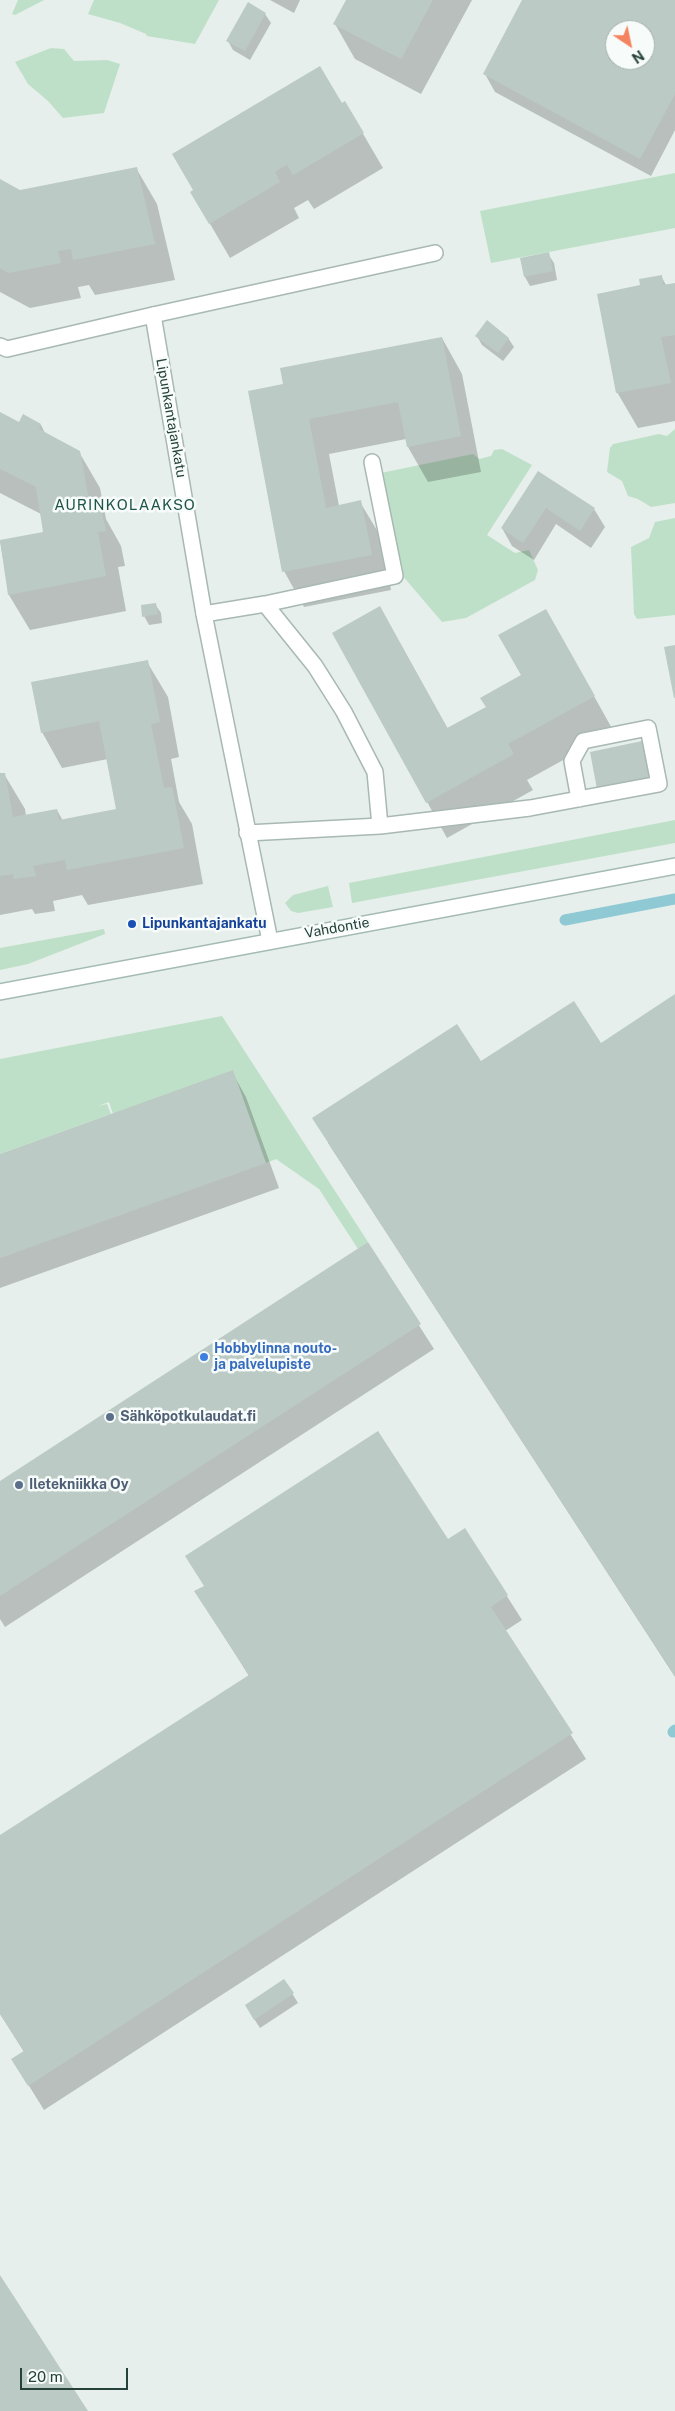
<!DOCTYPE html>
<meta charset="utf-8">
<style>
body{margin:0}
#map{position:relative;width:675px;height:2411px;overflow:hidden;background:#e6efeb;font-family:"Public Sans",sans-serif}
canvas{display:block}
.north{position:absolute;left:605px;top:20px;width:50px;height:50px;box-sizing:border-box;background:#f7fbf9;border:1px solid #a3b1ad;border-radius:50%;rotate:146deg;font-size:14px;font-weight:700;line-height:20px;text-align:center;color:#24423a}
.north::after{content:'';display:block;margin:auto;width:18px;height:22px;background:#f4845f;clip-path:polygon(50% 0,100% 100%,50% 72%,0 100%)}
.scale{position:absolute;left:20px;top:2368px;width:108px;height:22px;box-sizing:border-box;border:2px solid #24423a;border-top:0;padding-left:6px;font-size:15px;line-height:18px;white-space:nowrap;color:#24423a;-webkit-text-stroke:4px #f7fbf9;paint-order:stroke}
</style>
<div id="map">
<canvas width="675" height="2411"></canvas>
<div class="north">N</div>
<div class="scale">20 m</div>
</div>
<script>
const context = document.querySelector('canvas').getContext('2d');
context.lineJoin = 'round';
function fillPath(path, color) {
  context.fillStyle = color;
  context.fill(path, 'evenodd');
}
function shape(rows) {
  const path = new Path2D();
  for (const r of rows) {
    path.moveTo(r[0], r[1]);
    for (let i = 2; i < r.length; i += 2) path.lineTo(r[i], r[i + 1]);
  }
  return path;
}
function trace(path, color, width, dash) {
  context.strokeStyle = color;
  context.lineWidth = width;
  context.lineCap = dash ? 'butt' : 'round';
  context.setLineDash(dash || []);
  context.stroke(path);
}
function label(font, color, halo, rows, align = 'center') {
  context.font = font + ' "Public Sans",sans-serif';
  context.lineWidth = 5;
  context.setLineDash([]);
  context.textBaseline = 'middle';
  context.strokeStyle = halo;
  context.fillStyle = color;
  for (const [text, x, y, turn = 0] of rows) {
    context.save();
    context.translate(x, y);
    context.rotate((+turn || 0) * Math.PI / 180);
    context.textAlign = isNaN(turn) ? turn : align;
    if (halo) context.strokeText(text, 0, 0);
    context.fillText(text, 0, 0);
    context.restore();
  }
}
fillPath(shape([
 [18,0,44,0,15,15,12,14],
 [94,0,219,0,195,44,147,36,146,34,120,23,88,14],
 [51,48,64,49,74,61,107,60,120,64,104,113,63,118,48,101,28,84,15,62],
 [675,173,675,228,491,263,480,211],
 [675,429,675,503,651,507,638,499,628,496,622,481,607,472,610,448,613,444,659,434,667,436],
 [502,449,532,465,487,535,515,553,529,550,538,570,535,580,466,618,442,622,396,568,376,474,473,454,479,459,491,456,494,450],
 [675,518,675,615,637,619,634,614,631,547,649,538,655,522],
 [675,820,675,843,352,903,349,883],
 [328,886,333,907,298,913,291,911,285,903,293,895],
 [104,929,105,934,28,964,0,970,0,948],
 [222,1016,368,1242,358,1249,319,1189,276,1159,266,1163,113,1114,109,1102,98,1106,107,1104,111,1114,0,1154,0,1059]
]), '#bfe0c8');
fillPath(shape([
 [270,0,300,0,294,13],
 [347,0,472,0,421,94,355,59,335,24],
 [524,0,675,0,675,130,651,176,495,92,485,74],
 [615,30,645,30,645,60,615,60],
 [265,14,271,23,250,60,233,50,228,41],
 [345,103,383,168,314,209,308,200,294,208,299,218,230,258,192,193],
 [136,168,157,204,175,280,95,295,89,285,78,287,81,298,30,308,0,292,0,180,20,191],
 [548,254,554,263,557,280,530,286,525,277,522,259],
 [661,276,666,285,675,284,675,421,638,428,617,392,641,286],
 [477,336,508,338,514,347,503,361,482,345],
 [442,338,462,374,481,472,428,482,408,447,406,439,329,454,339,506,360,502,381,537,391,590,304,607,284,571,285,385],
 [0,413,19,424,41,425,46,435,79,452,100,488,106,519,121,546,125,566,118,567,126,611,30,630,9,595,0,541,44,533,41,514,0,493],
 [538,472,594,509,605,527,591,548,556,524,534,560,512,546,502,528],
 [155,604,161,613,162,623,149,625,144,616],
 [334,633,400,643,448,729,487,708,523,675,566,646,614,732,527,780,533,790,447,838],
 [147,662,168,697,179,757,171,759,179,802,192,824,203,884,88,905,82,895,53,901,55,911,35,914,32,909,0,915,0,775,4,774,25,809,26,816,57,810,63,821,117,810,108,759,62,768,42,732],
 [641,743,646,751,654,787,604,798],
 [675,996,675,1677,328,1143,481,1062,601,1044],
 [232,1072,246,1097,279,1188,0,1288,0,1155],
 [367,1244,434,1349,5,1627,0,1619,0,1482],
 [465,1530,522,1620,505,1631,586,1759,44,2110,13,2060,24,2052,0,2014,0,1837,249,1676,196,1592,448,1540],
 [284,1980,298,2003,260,2028,251,2014]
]), '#0003');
trace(shape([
 [565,920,675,899],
 [673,1732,675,1730]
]), '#8ec9d4', 11);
fillPath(shape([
 [346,0,433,0,401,59,333,24],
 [522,0,675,0,675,94,640,159,483,74],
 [615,30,645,30,645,60,615,60],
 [248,2,266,13,245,51,226,41],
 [320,66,342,103,345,101,364,133,293,175,287,165,281,168,275,172,280,182,209,224,190,192,193,190,172,154],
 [137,167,155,244,73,260,71,249,58,251,61,263,8,273,0,268,0,179,20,190],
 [549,252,553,271,524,277,520,258],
 [662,275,663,285,675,283,675,335,661,337,671,383,616,393,597,294,640,285,639,279],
 [487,320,509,338,498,353,475,336],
 [442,337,461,436,407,447,398,402,309,419,326,508,361,500,372,555,282,572,248,391,283,384,280,368],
 [0,412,19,422,23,414,41,424,39,429,80,451,91,512,101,509,106,531,98,532,106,576,8,595,0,540,43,532,36,487,0,469],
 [538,471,595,508,580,531,546,508,523,543,501,528],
 [156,603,158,614,142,617,141,605],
 [380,606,447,728,486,707,480,698,521,675,498,635,546,609,595,696,508,744,514,754,426,803,332,633],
 [675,645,675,698,674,698,664,647],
 [148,660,160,722,151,724,164,788,172,787,184,848,67,870,65,860,33,866,36,876,14,879,13,874,0,876,0,773,5,773,13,817,57,809,59,820,116,809,99,721,41,733,31,682],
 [642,741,649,778,597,789,590,752],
 [675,994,675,1676,312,1118,457,1024,481,1061,574,1001,601,1043],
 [233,1070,266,1163,0,1258,0,1154],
 [368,1242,421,1324,0,1596,0,1481],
 [378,1431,448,1539,465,1528,508,1595,491,1607,573,1733,28,2086,11,2059,24,2051,0,2014,0,1835,249,1675,194,1591,204,1586,185,1556],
 [284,1979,294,1993,254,2020,245,2005],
 [0,2275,88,2411,0,2411]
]), '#bbcac4');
const lane = shape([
 [153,315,435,253],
 [265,604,395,576,372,462],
 [204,614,265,604,315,666,344,712,375,772,380,826],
 [247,833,380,826,530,808,659,784,648,728,583,741,572,761,579,799]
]);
const street = shape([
 [0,346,7,349,153,315,204,614,270,941]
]);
const secondary = shape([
 [0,992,675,866]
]);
trace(lane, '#a8b8b2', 18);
trace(street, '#a8b8b2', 18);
trace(secondary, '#a4bbb3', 18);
trace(lane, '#fff', 15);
trace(street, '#fff', 15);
trace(secondary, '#fff', 15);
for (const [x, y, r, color] of [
 [132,924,5,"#1a4fb4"],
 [204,1357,5,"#3f7fe0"],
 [110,1417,5,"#5c6f8a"],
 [19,1485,5,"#5c6f8a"]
]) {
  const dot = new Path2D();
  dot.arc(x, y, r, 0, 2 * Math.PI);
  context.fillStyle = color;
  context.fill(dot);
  trace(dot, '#f7fbf9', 2);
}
label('14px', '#24423a', '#f7fbf9', [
 ["Lipunkantajankatu",171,418,80],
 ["Vahdontie",337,928,-10]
]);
label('bold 14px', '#164399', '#f7fbf9', [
 ["Lipunkantajankatu",142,924]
], 'left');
label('bold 14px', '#366cbe', '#f7fbf9', [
 ["Hobbylinna nouto-",214,1349],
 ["ja palvelupiste",214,1365]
], 'left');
label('bold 14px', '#4e5e75', '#f7fbf9', [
 ["Sähköpotkulaudat.fi",120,1417],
 ["Iletekniikka Oy",29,1485]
], 'left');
context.letterSpacing = '1px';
label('15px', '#1f5548', '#f7fbf9', [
 ["AURINKOLAAKSO",125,505]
]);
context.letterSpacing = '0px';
</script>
